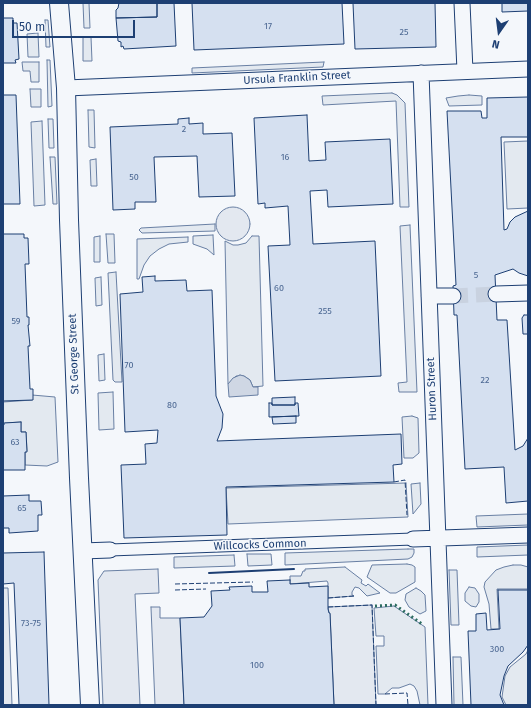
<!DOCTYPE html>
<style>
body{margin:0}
#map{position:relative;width:531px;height:708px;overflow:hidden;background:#f4f7fb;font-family:"Fira Sans",sans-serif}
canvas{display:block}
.frame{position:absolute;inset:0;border:4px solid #1d3f73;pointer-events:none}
.north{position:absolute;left:479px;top:12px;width:40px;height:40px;-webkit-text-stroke:3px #f4f7fb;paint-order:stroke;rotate:194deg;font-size:11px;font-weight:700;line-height:16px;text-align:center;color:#1d3f73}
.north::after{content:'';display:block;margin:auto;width:14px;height:18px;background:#1d3f73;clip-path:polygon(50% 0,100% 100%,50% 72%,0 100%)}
.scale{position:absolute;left:12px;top:20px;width:123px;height:18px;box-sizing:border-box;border:2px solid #1d3f73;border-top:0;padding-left:5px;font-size:12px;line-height:14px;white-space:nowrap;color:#1d3f73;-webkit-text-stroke:3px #f4f7fb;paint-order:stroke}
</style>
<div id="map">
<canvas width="531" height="708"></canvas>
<div class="frame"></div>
<div class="north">N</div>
<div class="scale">50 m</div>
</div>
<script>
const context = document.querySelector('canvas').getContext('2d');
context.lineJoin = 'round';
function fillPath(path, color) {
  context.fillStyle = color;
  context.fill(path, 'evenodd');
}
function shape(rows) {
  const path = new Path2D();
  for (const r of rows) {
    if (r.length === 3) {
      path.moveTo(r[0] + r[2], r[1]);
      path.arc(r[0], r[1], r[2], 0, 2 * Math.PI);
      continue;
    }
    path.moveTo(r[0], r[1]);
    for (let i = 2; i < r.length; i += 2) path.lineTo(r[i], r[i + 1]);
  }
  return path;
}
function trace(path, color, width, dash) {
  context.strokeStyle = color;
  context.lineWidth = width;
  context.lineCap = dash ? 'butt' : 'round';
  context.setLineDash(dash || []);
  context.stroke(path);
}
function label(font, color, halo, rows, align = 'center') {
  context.font = font + ' "Fira Sans",sans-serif';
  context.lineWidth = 3;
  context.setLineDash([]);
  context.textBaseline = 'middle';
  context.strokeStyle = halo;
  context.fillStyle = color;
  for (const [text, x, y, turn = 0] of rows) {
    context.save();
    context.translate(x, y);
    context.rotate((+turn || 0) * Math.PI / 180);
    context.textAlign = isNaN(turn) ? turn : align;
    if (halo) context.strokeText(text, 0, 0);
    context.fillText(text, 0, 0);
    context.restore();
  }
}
const green = shape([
 [83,3,89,3,90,28,84,28,83,3],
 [45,20,48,20,50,47,46,47,45,20],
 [38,33,39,57,28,57,27,34,38,33],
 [83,37,91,37,92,61,83,61,83,37],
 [47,60,50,60,52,106,48,107,47,60],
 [39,62,39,82,31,82,30,71,23,71,22,62,39,62],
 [324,62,323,67,192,73,192,68,324,62],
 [30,89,41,89,41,107,31,107,30,89],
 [392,93,397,95,405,103,409,207,400,207,396,101,323,105,322,96,392,93],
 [469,95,482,96,482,105,449,106,446,98,458,96,469,95],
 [88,110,94,110,95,148,89,147,88,110],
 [48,119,53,119,54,148,49,148,48,119],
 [42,121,45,205,34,206,31,122,42,121],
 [528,141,528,208,507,209,504,142,528,141],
 [50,157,55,157,57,204,53,204,50,157],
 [96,159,97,186,91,186,90,160,96,159],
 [215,224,215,231,142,233,139,230,141,228,215,224],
 [410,225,417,392,399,392,398,383,407,382,400,226,410,225],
 [106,234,114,234,115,263,108,263,106,234],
 [213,235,214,255,207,249,193,244,193,236,213,235],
 [100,236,100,262,94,262,94,237,100,236],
 [252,236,259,236,263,386,253,387,250,380,244,376,236,376,228,384,225,241,233,245,238,245,246,243,252,236],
 [188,237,188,242,169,244,159,249,150,256,144,265,139,279,137,279,137,239,188,237],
 [116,272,122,382,115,382,113,380,108,273,116,272],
 [101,277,102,305,96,306,95,278,101,277],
 [104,354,105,380,99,381,98,355,104,354],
 [113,392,114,429,99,430,98,393,113,392],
 [32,395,55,397,58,462,47,466,25,465,25,452,27,451,26,432,21,432,21,422,5,423,4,425,3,425,3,402,32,400,32,395],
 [412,416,418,418,419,453,413,458,404,458,402,417,412,416],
 [406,483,408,517,228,524,226,488,406,483],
 [420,483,421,504,413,514,411,484,420,483],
 [528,514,528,525,477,527,476,516,528,514],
 [528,545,528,555,477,557,477,547,528,545],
 [408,549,414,549,414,553,412,557,408,559,285,565,285,553,408,549],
 [247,554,271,554,272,565,248,566,247,554],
 [234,555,235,566,174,568,174,557,234,555],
 [407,564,412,565,415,567,415,582,396,593,390,593,367,577,372,565,407,564],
 [513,565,521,565,528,567,528,589,497,589,499,629,491,629,489,604,484,587,485,582,496,570,504,567,513,565],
 [345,567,362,580,361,583,366,586,368,584,380,593,367,596,359,588,355,587,352,592,352,595,354,596,328,598,328,583,327,581,290,584,290,576,301,576,303,571,305,571,305,569,345,567],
 [449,570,457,570,459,625,451,625,449,570],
 [469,587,475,588,479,594,479,602,476,607,471,606,465,601,465,593,469,587],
 [416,588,421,591,425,595,426,611,420,614,409,607,405,600,406,594,416,588],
 [394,606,425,627,428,705,420,705,417,691,414,686,410,684,399,688,392,688,385,694,378,694,376,646,384,646,384,636,376,636,374,608,394,606],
 [528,650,528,705,506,705,502,697,505,676,510,667,526,654,528,650],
 [453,657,461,657,463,705,454,705,453,657]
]);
fillPath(green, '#e3e9f0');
trace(green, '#687fa3', 1);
const parking = shape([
 [233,224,17],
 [158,569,159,593,135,594,140,705,103,705,98,580,104,571,158,569],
 [3,588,8,588,12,705,3,705,3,588],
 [372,605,376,705,334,705,330,614,329,613,328,607,372,605],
 [151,607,160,607,160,618,180,618,184,705,155,705,151,607]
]);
fillPath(parking, '#e3e8f0');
trace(parking, '#687fa3', 1);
const water = shape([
 [240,375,244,376,250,380,253,387,258,387,258,395,229,397,228,384,233,378,240,375]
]);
fillPath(water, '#cfd7e4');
trace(water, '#687fa3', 1);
const building = shape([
 [119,3,157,3,157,17,116,18,116,10,118,8,119,3],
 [157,3,174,3,176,46,124,49,123,46,121,47,121,42,118,41,116,18,157,17,157,3],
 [192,3,342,3,344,44,194,50,192,3],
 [353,3,435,3,436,47,355,49,353,3],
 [502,3,528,3,528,11,502,12,502,3],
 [3,18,13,18,13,23,17,23,19,59,15,60,16,63,3,63,3,18],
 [3,95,16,95,20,204,3,204,3,95],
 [528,97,528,137,501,137,504,230,507,229,510,222,515,217,528,211,528,276,519,273,513,269,495,275,497,320,507,320,515,450,523,446,528,438,528,501,506,503,504,467,465,469,457,315,454,315,453,286,456,285,447,111,481,111,482,118,487,118,487,98,528,97],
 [307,115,309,161,326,160,325,142,390,139,393,204,328,207,327,190,310,191,313,244,375,241,381,376,275,381,268,246,290,245,288,206,265,208,265,203,258,204,254,118,307,115],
 [189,118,189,124,203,123,203,134,232,133,235,196,199,197,197,156,154,157,156,202,135,202,135,209,113,210,110,127,178,124,178,119,189,118],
 [3,234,24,234,24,238,28,238,29,264,25,264,27,317,29,317,29,325,28,325,30,346,28,346,30,389,33,389,33,400,3,401,3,234],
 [155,276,155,281,186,280,187,291,212,290,216,396,223,414,222,428,217,441,401,434,402,464,393,465,394,482,226,487,227,535,124,538,121,465,146,464,145,444,157,443,158,430,125,432,120,294,143,292,142,277,155,276],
 [524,315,528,315,528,334,523,334,522,318,524,315],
 [295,397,295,405,272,405,272,398,295,397],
 [269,403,272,403,272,405,295,405,295,403,298,403,299,416,269,417,269,403],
 [296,416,296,423,273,424,272,417,296,416],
 [21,422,21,432,26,432,27,452,25,452,25,470,3,470,3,425,4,425,4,423,21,422],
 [29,495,29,501,41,501,42,515,38,515,38,531,9,533,9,528,3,528,3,496,29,495],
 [44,552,49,705,19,705,14,583,3,584,3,553,44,552],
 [290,580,290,584,309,583,309,587,328,586,328,609,329,613,330,613,334,705,184,705,180,618,204,617,212,606,211,591,230,590,229,587,252,586,252,592,268,592,267,581,290,580],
 [498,590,528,590,528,645,523,652,508,666,504,676,500,695,504,705,471,705,468,631,476,631,476,614,486,613,487,630,500,629,498,590]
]);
fillPath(building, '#d5e0f0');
trace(building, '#1d3f73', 1);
trace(shape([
 [453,296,496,294]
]), '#c9d2e0', 15, [15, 8]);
const pedestrian = shape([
 [110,550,413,539]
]);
const minor = shape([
 [462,3,465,71],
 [421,73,444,705],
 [66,88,528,69],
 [496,294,528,293],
 [429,296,453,296],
 [413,539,528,535],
 [82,551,110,550]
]);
const tertiary = shape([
 [59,3,66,88,69,220,79,478,90,705]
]);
trace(pedestrian, '#1d3f73', 13);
trace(minor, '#1d3f73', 17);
trace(tertiary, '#1d3f73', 20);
trace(pedestrian, '#f4f7fb', 11);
trace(minor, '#f4f7fb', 15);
trace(tertiary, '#f4f7fb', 18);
trace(shape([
 [375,606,395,605,422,624]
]), '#2c6c60', 3, [2, 3]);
trace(shape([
 [394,482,405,480,407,515],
 [175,584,253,582],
 [175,590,206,589],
 [328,598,354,596],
 [328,607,372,605,376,705],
 [385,694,407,693,408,705]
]), '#1d3f73', 1, [5, 2]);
trace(shape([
 [209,573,294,569]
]), '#1d3f73', 2);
label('9px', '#4b6792', null, [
 ["17",268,26],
 ["25",404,32],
 ["2",184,129],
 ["16",285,157],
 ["50",134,177],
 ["5",476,275],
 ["60",279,288],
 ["255",325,311],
 ["59",16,321],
 ["70",129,365],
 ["22",485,380],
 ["80",172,405],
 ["63",15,442],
 ["65",22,508],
 ["73-75",31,623],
 ["300",497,649],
 ["100",257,665]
]);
label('11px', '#1d3f73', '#f4f7fb', [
 ["Ursula Franklin Street",297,78,-3],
 ["St George Street",74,354,-92],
 ["Huron Street",432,389,-92],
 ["Willcocks Common",260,545,-2]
]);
</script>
